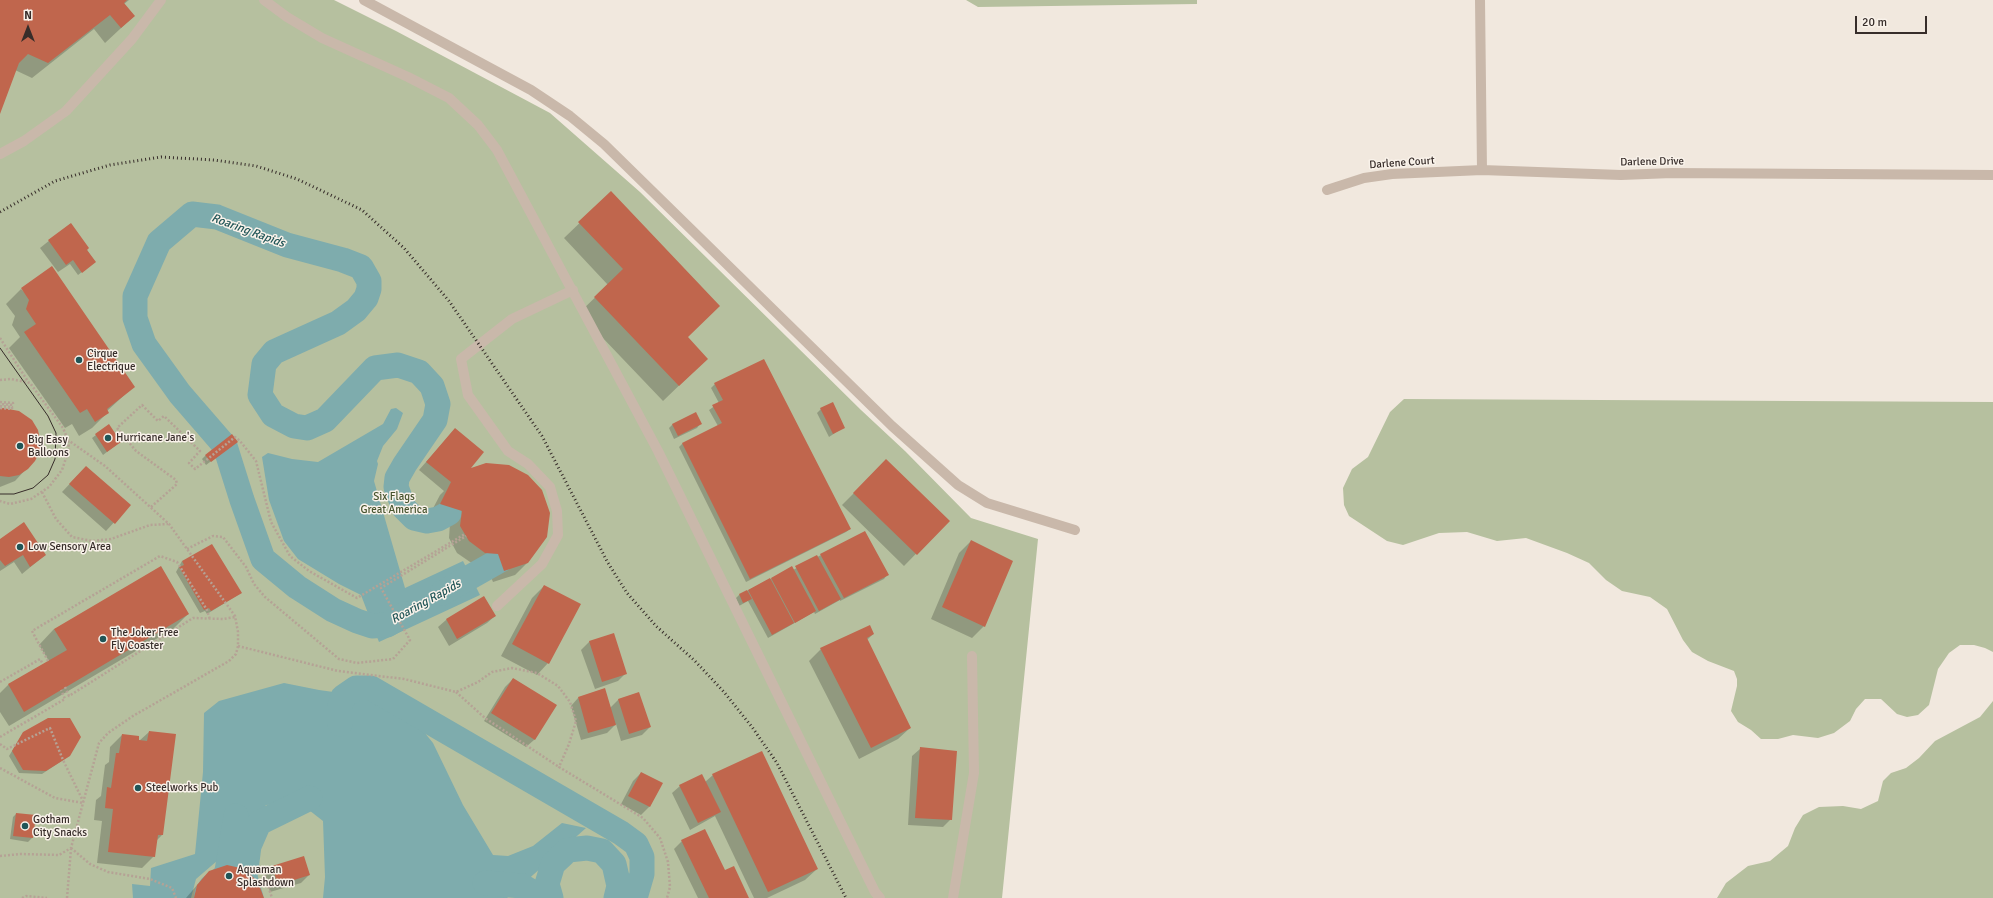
<!DOCTYPE html>
<style>
body{margin:0}
#map{position:relative;width:1993px;height:898px;overflow:hidden;background:#f1e8de;font-family:Signika,sans-serif}
canvas{display:block}
.north{position:absolute;left:8px;top:8px;width:40px;height:40px;-webkit-text-stroke:3px #f9f2ea;paint-order:stroke;rotate:0deg;font-size:11px;font-weight:700;line-height:16px;text-align:center;color:#372d2a}
.north::after{content:'';display:block;margin:auto;width:14px;height:18px;background:#372d2a;clip-path:polygon(50% 0,100% 100%,50% 72%,0 100%)}
.scale{position:absolute;left:1855px;top:16px;width:72px;height:18px;box-sizing:border-box;border:2px solid #372d2a;border-top:0;padding-left:5px;font-size:12px;line-height:14px;white-space:nowrap;color:#372d2a;-webkit-text-stroke:3px #f9f2ea;paint-order:stroke}
</style>
<div id="map">
<canvas width="1993" height="898"></canvas>
<div class="north">N</div>
<div class="scale">20 m</div>
</div>
<script>
const context = document.querySelector('canvas').getContext('2d');
context.lineJoin = 'round';
function fillPath(path, color) {
  context.fillStyle = color;
  context.fill(path, 'evenodd');
}
function shape(rows) {
  const path = new Path2D();
  for (const r of rows) {
    path.moveTo(r[0], r[1]);
    for (let i = 2; i < r.length; i += 2) path.lineTo(r[i], r[i + 1]);
  }
  return path;
}
function trace(path, color, width, dash) {
  context.strokeStyle = color;
  context.lineWidth = width;
  context.lineCap = dash ? 'butt' : 'round';
  context.setLineDash(dash || []);
  context.stroke(path);
}
function label(font, color, halo, rows, align = 'center') {
  context.font = font + ' Signika,sans-serif';
  context.lineWidth = 3;
  context.setLineDash([]);
  context.textBaseline = 'middle';
  context.strokeStyle = halo;
  context.fillStyle = color;
  for (const [text, x, y, turn = 0] of rows) {
    context.save();
    context.translate(x, y);
    context.rotate((+turn || 0) * Math.PI / 180);
    context.textAlign = isNaN(turn) ? turn : align;
    if (halo) context.strokeText(text, 0, 0);
    context.fillText(text, 0, 0);
    context.restore();
  }
}
fillPath(shape([
 [0,0,334,0,396,31,550,113,640,192,861,410,905,451,971,518,1038,539,1002,898,0,898],
 [966,0,1197,0,1197,4,978,7],
 [1404,399,1993,402,1993,652,1985,648,1974,645,1960,645,1949,653,1938,669,1929,705,1918,715,1907,717,1897,714,1881,699,1865,699,1856,709,1850,721,1834,733,1818,738,1793,735,1778,739,1761,739,1751,730,1738,722,1731,711,1737,686,1737,679,1734,671,1708,661,1692,652,1683,640,1667,609,1650,597,1622,591,1606,580,1589,563,1567,553,1526,538,1497,541,1467,532,1439,533,1403,545,1387,541,1349,516,1344,505,1343,488,1352,469,1368,457,1390,412],
 [1993,701,1993,898,1717,898,1726,883,1748,866,1770,861,1788,846,1795,828,1803,815,1819,807,1843,806,1861,809,1878,801,1883,781,1891,773,1906,768,1919,758,1935,741,1980,717]
]), '#b6c09f');
fillPath(shape([
 [396,408,403,413,397,429,383,446,377,461,378,464,374,481,405,588,463,561,480,595,379,642,361,595,339,584,298,559,284,541,269,500,262,457,268,453,292,459,318,462,383,424,391,409],
 [284,683,319,690,399,701,433,743,463,805,493,855,508,856,533,846,562,823,586,828,507,898,323,898,325,877,323,821,300,803,266,805,246,836,196,879,191,898,133,898,132,884,150,886,151,868,195,854,203,772,204,713,219,701]
]), '#7eacad');
fillPath(shape([
 [0,0,129,0,124,4,134,16,105,43,94,29,32,78,15,70,0,111],
 [611,193,687,338,691,374,663,401,579,313,608,285,564,238],
 [70,224,95,262,78,275,70,264,58,272,40,248],
 [21,289,133,387,107,411,107,413,92,428,79,436,72,424,65,428,9,348,20,337,12,325,15,316,6,304],
 [715,384,850,529,846,532,746,582,679,447,682,444,718,426,709,410,719,403,711,388],
 [821,409,844,427,829,437,817,413],
 [0,410,27,468,15,481,0,487],
 [673,424,700,424,697,428,674,439,669,428],
 [108,426,120,442,103,455,92,438],
 [455,429,468,470,527,563,515,575,493,582,486,565,473,564,457,553,449,538,450,523,429,516,440,495,444,491,419,470],
 [233,445,206,465,202,459,206,455],
 [886,461,948,521,904,566,842,505],
 [78,475,130,505,106,531,62,492],
 [0,540,45,555,22,574,14,562,0,571],
 [971,541,984,626,972,638,931,619,959,553],
 [821,555,887,575,884,579,840,601,840,600,815,614,814,612,768,638,748,601,739,606,736,598,739,595,792,568,793,570],
 [182,561,241,593,207,614,205,611,200,613,176,572],
 [544,586,548,663,537,675,501,656,532,598],
 [484,597,495,616,487,623,449,646,438,627,446,620],
 [188,614,173,629,9,726,0,712,0,693,8,685,49,661,39,645,54,629],
 [613,634,626,673,618,681,595,689,581,650,589,642],
 [873,634,867,640,910,728,898,739,859,759,809,661,821,649],
 [513,679,555,706,534,740,526,747,484,721,505,687],
 [638,693,650,727,642,735,621,741,616,724,607,733,581,740,571,706,578,698,610,708,618,700],
 [149,732,162,835,156,841,154,856,142,868,97,863,102,821,94,820,96,800,101,796,105,765,109,762,110,747,122,735,139,741],
 [23,733,69,756,42,774,19,773,9,756],
 [920,749,951,819,943,827,908,825,912,756],
 [641,773,661,784,649,807,641,815,621,804,633,781],
 [713,775,817,869,805,880,767,898,754,898,715,816,690,830,672,793,680,786,705,782],
 [16,814,32,838,28,842,10,839,13,817],
 [682,841,724,871,748,898,698,898,674,849],
 [272,866,309,875,301,883,270,892,265,874],
 [198,884,263,898,186,898]
]), '#0003');
trace(shape([
 [442,593,502,559],
 [405,614,387,625,372,626,357,621,333,610,297,587,263,559,242,500,225,446,180,394,144,344,135,318,135,296,159,242,192,214,217,217,287,245,343,260,361,267,369,281,369,289,366,298,356,310,338,323,274,352,264,364,260,395,273,415,294,426,307,428,325,420,375,368,398,365,419,372,432,386,438,404,435,420,405,464,397,478,396,487,404,508,414,518,427,521,438,519,449,513],
 [340,724,340,706,343,697,356,688,371,688,621,833,636,844,642,857,642,874,635,898],
 [485,883,522,886,535,894,538,898],
 [207,898,207,894,211,887,224,877,227,871,236,816],
 [251,898,245,877,249,846,259,823,310,798],
 [551,898,547,884,553,864,568,850,587,848,602,851,614,864,619,886,616,898]
]), '#7eacad', 25);
fillPath(shape([
 [0,0,127,0,124,3,135,16,121,28,110,15,48,63,28,54,19,63,0,114],
 [611,191,720,306,688,337,708,359,679,386,594,297,623,269,578,222],
 [71,223,89,248,87,250,96,262,82,273,73,260,66,265,48,240],
 [52,266,135,387,107,409,109,413,95,422,87,409,80,413,24,332,36,324,26,309,29,300,21,288],
 [764,359,851,529,750,579,682,443,722,423,712,405,723,400,714,383],
 [833,402,845,428,833,434,820,408],
 [3,408,19,411,32,420,38,430,40,440,40,451,35,461,28,469,19,475,9,477,0,476,0,409],
 [696,412,702,424,678,436,672,424],
 [109,424,121,442,107,452,95,434],
 [455,428,484,452,471,468,486,463,509,465,528,475,542,490,550,513,547,537,528,563,504,571,498,554,485,553,469,541,460,526,462,511,440,504,451,482,426,462],
 [232,434,238,442,211,462,205,455],
 [886,459,950,521,917,555,853,493],
 [86,466,131,505,115,524,69,484],
 [24,522,46,555,30,567,23,555,5,566,0,560,0,539],
 [865,531,889,575,844,598,820,554],
 [971,540,1013,561,985,627,942,607],
 [212,544,242,593,211,611,209,608,204,610,179,567,184,565,182,561],
 [817,555,841,599,819,611,795,566],
 [161,566,189,614,24,712,8,684,67,650,54,629],
 [792,566,816,611,795,623,771,578],
 [770,578,794,623,772,635,748,590],
 [544,585,581,604,549,664,512,644],
 [747,590,752,599,743,603,739,594],
 [484,596,496,616,457,639,446,619],
 [870,625,874,634,867,638,911,728,871,748,820,648],
 [614,633,627,674,602,682,589,641],
 [513,678,557,705,535,740,491,713],
 [605,688,616,725,588,733,578,697],
 [639,692,651,727,629,734,618,699],
 [48,718,70,718,81,737,70,756,46,771,23,770,12,751,23,732],
 [149,731,176,734,163,835,158,835,155,857,108,852,113,809,105,808,107,787,111,788,116,753,119,753,122,734,139,736,139,740,147,741],
 [920,747,957,751,952,820,915,818],
 [762,751,818,869,768,892,712,774],
 [641,772,663,783,650,807,628,796],
 [702,774,721,812,698,823,679,785],
 [16,813,36,815,33,838,13,836],
 [705,829,725,870,734,866,749,898,709,898,681,840],
 [304,856,310,875,278,885,272,866],
 [227,865,245,869,258,882,264,898,194,898,197,885,209,871]
]), '#c0664d');
trace(shape([
 [0,338,29,383],
 [0,380,11,379,30,383,63,428,68,440,69,449,62,470,49,487,31,499,10,504,0,501],
 [0,402,13,403,13,405,0,404],
 [0,406,12,407,12,409,0,408],
 [42,492,56,519,72,537,92,541,111,539,150,525,168,524],
 [151,507,177,484,176,480,136,451,117,428,142,405,158,421,164,416,200,451,189,463,195,469,235,437,240,441,256,461,271,522,290,556,309,571,357,598,465,534],
 [187,549,213,536,223,537,246,567,254,584,265,597,339,659,357,663,393,659,410,640,381,588,466,536],
 [238,646,338,671,404,679,456,692,478,682,492,672,512,668,537,673,558,686,570,702,576,721,569,744,559,767,643,818,660,838,668,862,670,887,667,898],
 [48,661,32,631,160,556,177,562,207,610,210,620],
 [0,682,40,659,43,664],
 [65,687,69,696,193,618,223,619,235,617],
 [456,692,485,718,559,767],
 [0,737,65,699,61,690],
 [0,744,7,749,50,728,63,760,84,803],
 [0,768,55,798,83,803],
 [71,848,90,864,108,872,150,879,172,888,176,898],
 [0,856,21,854,59,855,71,848,99,743,108,733,133,716,229,661,236,654,238,646,238,632,235,616,169,524,105,466,68,440],
 [239,868,239,866,263,870,272,898],
 [22,898,26,896,47,898],
 [67,898,71,849]
]), '#b5a295', 2.5, [2, 2]);
trace(shape([
 [264,0,287,17,322,38,408,77,449,98,478,125,497,150,658,451,875,892,880,898],
 [364,0,531,90,570,116,604,144,892,426,958,485,987,503,1075,530],
 [0,154,24,141,66,111,132,39,161,0],
 [497,606,542,564,558,535,557,511,550,487,528,464,508,451,468,395,461,359,512,319,573,290],
 [953,898,974,773,972,656]
]), '#c9b8aa', 10);
trace(shape([
 [1480,0,1482,170],
 [1327,190,1364,178,1392,174,1482,170,1621,175,1672,173,1993,175]
]), '#c9b8aa', 10);
trace(shape([
 [0,348,48,416,56,433,55,459,48,475,33,488,14,494,0,494]
]), '#372d2a', 1);
trace(shape([
 [0,212,55,181,110,165,161,157,214,160,256,166,297,179,362,210,404,248,449,301,542,436,608,563,627,593,656,626,695,661,724,692,752,727,777,763,846,898]
]), '#372d2a', 3, [1, 3]);
for (const [x, y, r, color] of [
 [79,360,4,"#215557"],
 [108,438,4,"#215557"],
 [20,446,4,"#215557"],
 [20,547,4,"#215557"],
 [103,639,4,"#215557"],
 [138,788,4,"#215557"],
 [25,826,4,"#215557"],
 [229,876,4,"#215557"]
]) {
  const dot = new Path2D();
  dot.arc(x, y, r, 0, 2 * Math.PI);
  context.fillStyle = color;
  context.fill(dot);
  trace(dot, '#f9f2ea', 1.5);
}
label('11px', '#372d2a', '#f9f2ea', [
 ["Darlene Drive",1652,162,-1],
 ["Darlene Court",1402,163,-4]
]);
label('11px', '#372d2a', '#f9f2ea', [
 ["Cirque",87,354],
 ["Electrique",87,367],
 ["Hurricane Jane's",116,438],
 ["Big Easy",28,440],
 ["Balloons",28,453],
 ["Low Sensory Area",28,547],
 ["The Joker Free",111,633],
 ["Fly Coaster",111,646],
 ["Steelworks Pub",146,788],
 ["Gotham",33,820],
 ["City Snacks",33,833],
 ["Aquaman",237,870],
 ["Splashdown",237,883]
], 'left');
label('11px', '#47542e', '#f9f2ea', [
 ["Six Flags",394,497],
 ["Great America",394,510]
]);
label('italic 12px', '#215557', '#f9f2ea', [
 ["Roaring Rapids",248,231,20],
 ["Roaring Rapids",426,602,-29]
]);
</script>
